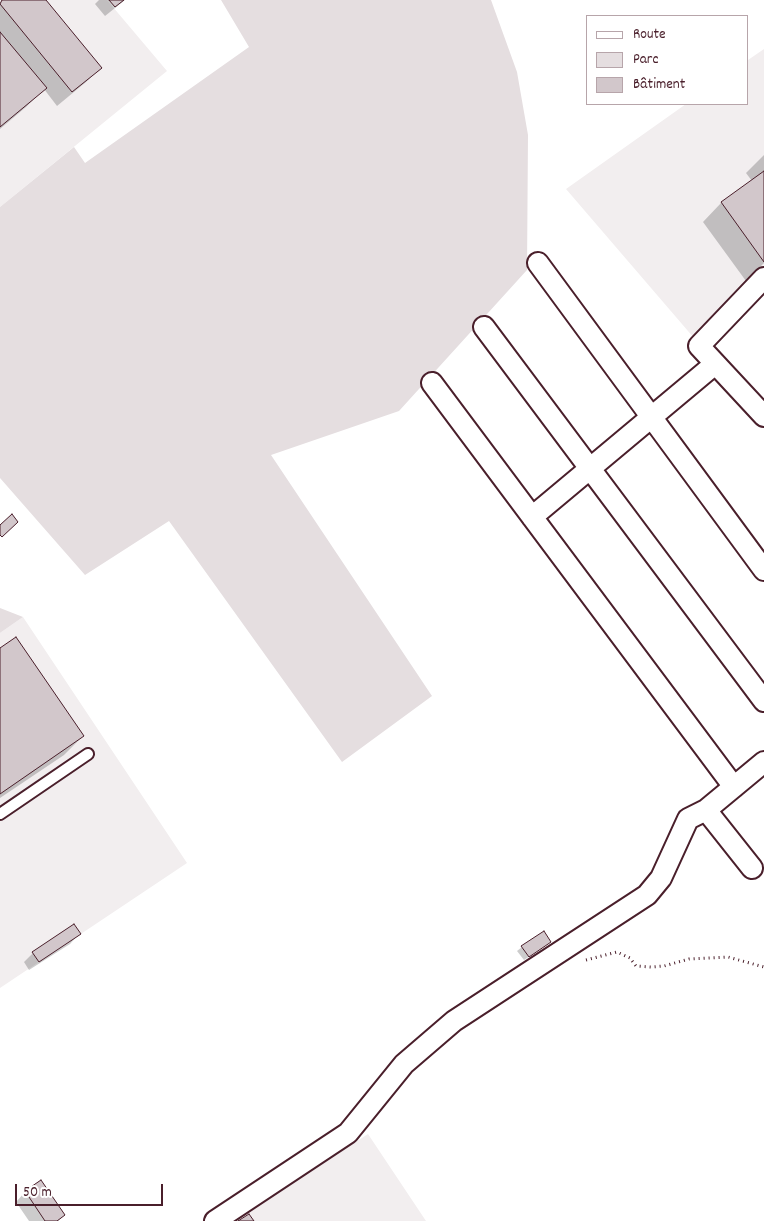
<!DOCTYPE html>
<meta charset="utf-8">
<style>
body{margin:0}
#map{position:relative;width:764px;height:1221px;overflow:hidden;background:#fff;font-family:Dekko,sans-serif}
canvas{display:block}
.legend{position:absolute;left:586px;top:15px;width:162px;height:90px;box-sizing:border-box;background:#fff;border:1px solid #b7a5aa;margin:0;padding:6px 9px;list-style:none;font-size:15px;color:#4a1f2b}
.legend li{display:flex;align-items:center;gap:10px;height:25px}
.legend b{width:25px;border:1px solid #b7a5aa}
.scale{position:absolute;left:15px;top:1184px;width:148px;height:22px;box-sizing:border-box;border:2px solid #4a1f2b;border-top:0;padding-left:6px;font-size:15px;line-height:18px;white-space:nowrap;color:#4a1f2b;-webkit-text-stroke:4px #fff;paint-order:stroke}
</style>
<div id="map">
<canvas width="764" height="1221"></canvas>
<ul class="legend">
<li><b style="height:6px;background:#fff"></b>Route</li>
<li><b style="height:14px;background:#e5dee0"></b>Parc</li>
<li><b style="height:14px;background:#d2c7cb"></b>Bâtiment</li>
</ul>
<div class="scale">50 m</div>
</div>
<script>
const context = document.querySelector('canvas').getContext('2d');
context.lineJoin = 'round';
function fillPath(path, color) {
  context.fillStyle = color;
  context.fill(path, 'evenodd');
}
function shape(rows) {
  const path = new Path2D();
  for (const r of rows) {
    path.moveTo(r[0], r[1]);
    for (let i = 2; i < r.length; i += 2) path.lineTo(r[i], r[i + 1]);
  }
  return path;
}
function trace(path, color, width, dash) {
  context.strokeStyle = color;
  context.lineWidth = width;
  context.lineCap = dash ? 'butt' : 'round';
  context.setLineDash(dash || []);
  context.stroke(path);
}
fillPath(shape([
 [0,0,107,0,167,71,0,207],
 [764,49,764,265,694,338,566,189,686,104,748,104,748,60],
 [23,617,187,863,0,988,0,633],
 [368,1134,426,1221,235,1221]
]), '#f2eeef');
fillPath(shape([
 [221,0,491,0,517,72,528,135,527,270,399,411,271,455,432,696,342,762,169,521,85,575,0,478,0,207,74,147,85,163,249,47],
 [0,608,23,617,0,633]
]), '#e5dee0');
fillPath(shape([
 [4,0,44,0,100,68,86,82,57,106,44,89,26,107,0,129,0,3],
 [99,0,125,0,105,16,95,4],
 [764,155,764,263,746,281,703,222,721,203,752,181,746,173],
 [0,649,83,736,64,755,0,798],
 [79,934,70,944,29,970,24,962,33,953],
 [545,946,524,960,517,951,522,947],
 [41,1182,64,1215,58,1221,29,1221,16,1202,25,1192]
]), '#0003');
const building = shape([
 [2,0,46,0,102,68,72,92,0,4,2,0],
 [109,0,124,0,115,7,109,0],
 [0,32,47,88,0,127,0,32],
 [764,171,764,262,721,202,764,171],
 [12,514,18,522,2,537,0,535,0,525,12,514],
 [16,637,84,736,0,794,0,648,16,637],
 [74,924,81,934,39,962,32,952,74,924],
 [544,931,551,942,529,957,521,946,544,931],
 [41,1180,65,1215,57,1221,45,1221,25,1191,41,1180],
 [249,1214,254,1221,238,1221,249,1214]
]);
fillPath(building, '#d2c7cb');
trace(building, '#4a1f2b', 1);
const lane = shape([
 [0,814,88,754]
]);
const street = shape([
 [538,263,764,570],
 [764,278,699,346,764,416],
 [484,327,764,701],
 [432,383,734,787],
 [532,517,715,364],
 [752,868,706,810,764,762],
 [215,1221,348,1133,404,1064,454,1021,647,895,661,878,688,819,706,810]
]);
trace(lane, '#4a1f2b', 14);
trace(street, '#4a1f2b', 24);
trace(shape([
 [586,960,617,952,630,958,636,966,651,967,664,966,689,959,728,957,764,967]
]), '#4a1f2b', 3, [1, 4]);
trace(lane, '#fff', 10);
trace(street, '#fff', 20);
</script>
